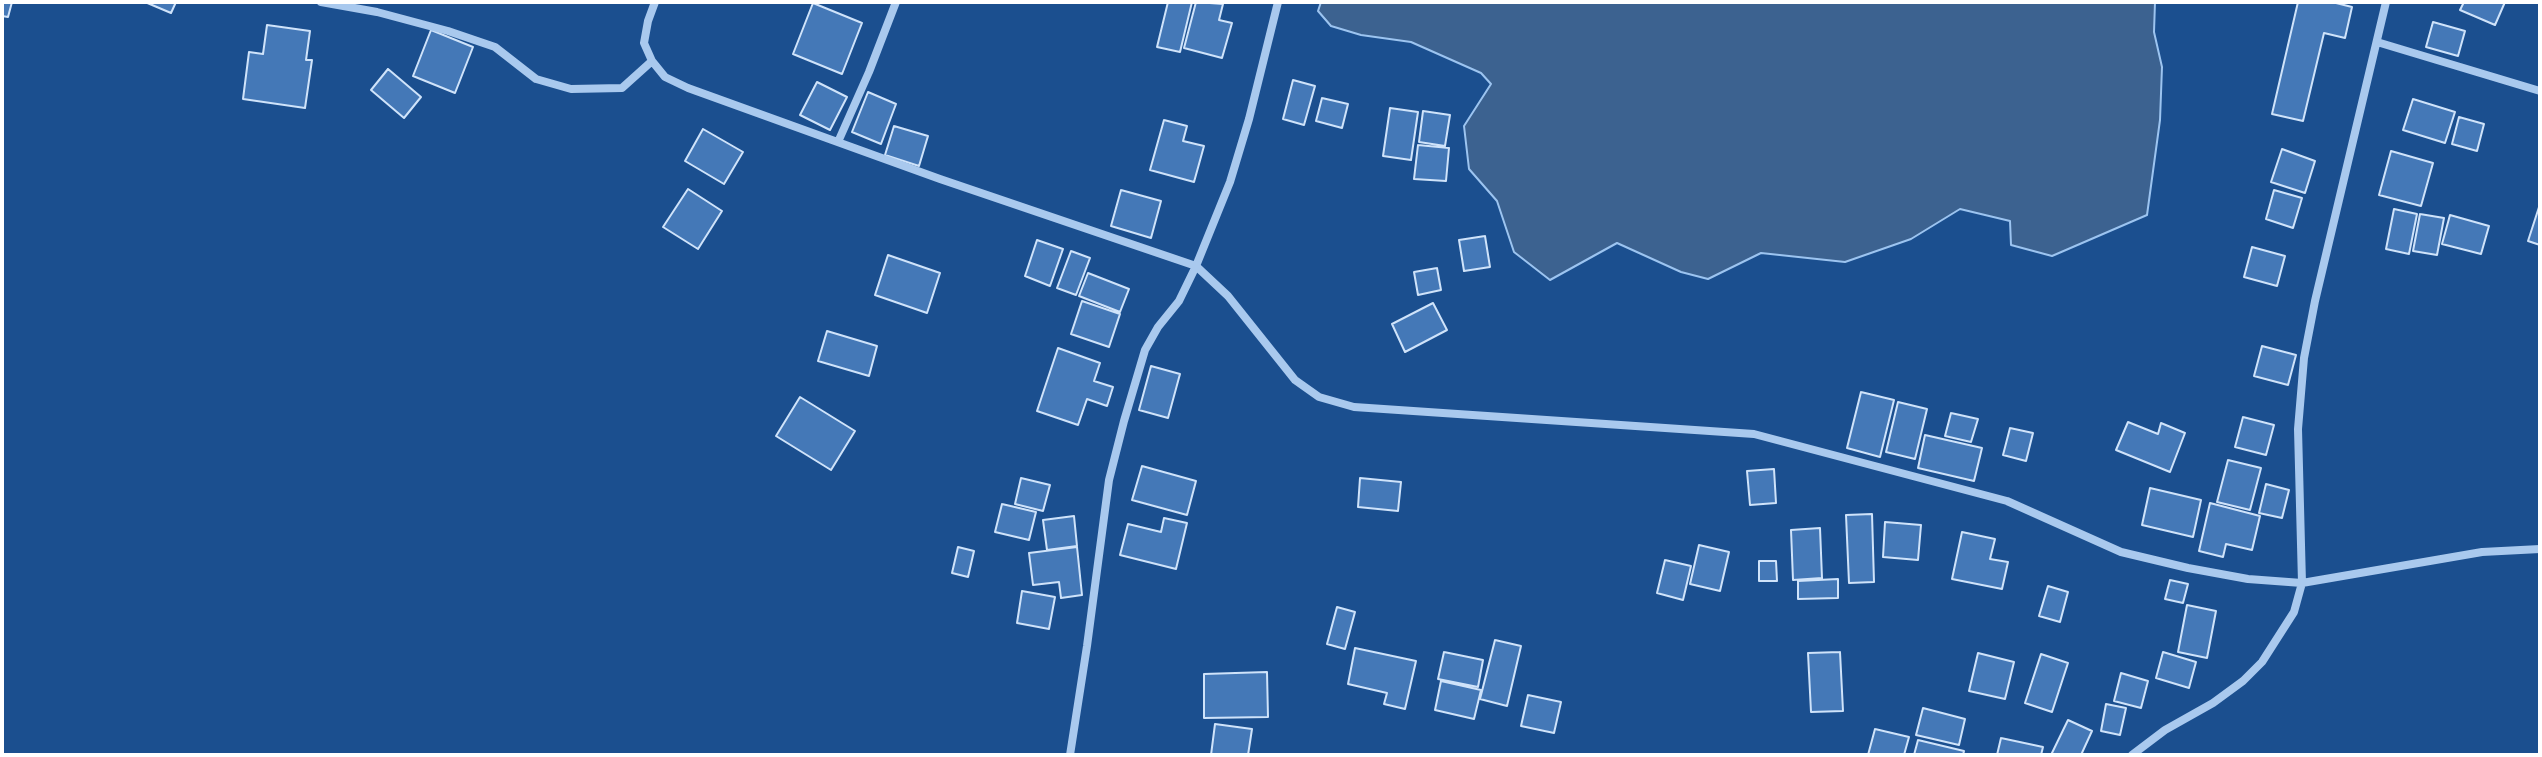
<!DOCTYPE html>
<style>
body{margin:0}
#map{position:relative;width:2542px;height:757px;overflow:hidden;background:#1b4f8f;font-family:"Source Sans 3",sans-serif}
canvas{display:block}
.frame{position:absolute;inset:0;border:4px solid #fff;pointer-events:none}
</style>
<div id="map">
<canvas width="2542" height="757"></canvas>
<div class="frame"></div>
</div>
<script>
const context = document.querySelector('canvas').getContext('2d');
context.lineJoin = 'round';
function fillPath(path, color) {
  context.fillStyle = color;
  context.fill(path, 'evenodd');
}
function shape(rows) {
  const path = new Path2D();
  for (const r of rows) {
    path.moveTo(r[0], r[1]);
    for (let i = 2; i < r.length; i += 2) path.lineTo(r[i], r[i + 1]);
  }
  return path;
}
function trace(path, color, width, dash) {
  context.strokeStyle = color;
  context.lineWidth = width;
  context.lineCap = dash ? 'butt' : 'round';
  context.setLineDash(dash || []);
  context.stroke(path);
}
const water = shape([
 [1321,2,2155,2,2154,32,2162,67,2160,120,2147,215,2052,256,2011,245,2010,221,1960,209,1911,239,1845,262,1761,253,1708,279,1681,272,1617,243,1550,280,1514,252,1497,201,1469,169,1464,126,1491,84,1481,73,1411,42,1361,35,1331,26,1318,11,1321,2]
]);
fillPath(water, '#3c6290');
trace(water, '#9cc4f0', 2);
const building = shape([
 [2,2,12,2,8,17,2,16,2,2],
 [145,2,176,2,171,13,145,2],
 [1168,2,1192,2,1180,52,1157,47,1168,2],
 [1196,2,1223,4,1219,20,1232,23,1222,58,1184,48,1196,2],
 [2298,2,2332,2,2352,7,2345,38,2324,33,2303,121,2272,114,2298,2],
 [2464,2,2505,2,2495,25,2460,10,2464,2],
 [813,3,862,23,842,74,793,54,813,3],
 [2433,22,2465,31,2458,56,2426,47,2433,22],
 [267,25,310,31,306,60,312,60,305,108,243,99,249,52,263,54,267,25],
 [431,30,473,47,455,93,413,76,431,30],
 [388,69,421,97,404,118,371,90,388,69],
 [1293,80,1315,86,1304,125,1283,119,1293,80],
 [817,82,847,97,830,130,800,115,817,82],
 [868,92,896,104,881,144,852,132,868,92],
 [1322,98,1348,104,1342,128,1316,121,1322,98],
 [2413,99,2455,112,2445,143,2403,130,2413,99],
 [1390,108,1418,112,1411,160,1383,156,1390,108],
 [1423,111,1450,115,1445,146,1419,142,1423,111],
 [2459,117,2484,124,2477,151,2452,144,2459,117],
 [1164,120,1187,126,1183,141,1204,146,1194,182,1150,170,1164,120],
 [894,126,928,136,919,166,885,155,894,126],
 [703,129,743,152,724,184,685,161,703,129],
 [1418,145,1449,148,1446,181,1414,179,1418,145],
 [2282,149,2315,161,2305,193,2271,182,2282,149],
 [2391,151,2433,163,2421,206,2379,195,2391,151],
 [688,189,722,211,698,249,663,227,688,189],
 [1121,190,1161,201,1151,238,1111,226,1121,190],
 [2274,190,2302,198,2293,228,2266,219,2274,190],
 [2540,204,2540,245,2528,241,2540,204],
 [2394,209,2417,214,2409,254,2386,249,2394,209],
 [2420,214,2444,218,2437,255,2413,251,2420,214],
 [2450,215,2489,226,2481,254,2442,244,2450,215],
 [1485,236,1490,267,1464,271,1459,240,1485,236],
 [1037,240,1063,249,1050,286,1025,276,1037,240],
 [2252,247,2285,256,2277,286,2244,277,2252,247],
 [1071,251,1090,258,1076,295,1057,288,1071,251],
 [888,255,940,273,927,313,875,295,888,255],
 [1437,268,1441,290,1418,295,1414,272,1437,268],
 [1088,273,1129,289,1120,312,1079,296,1088,273],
 [1082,301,1120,314,1109,347,1071,334,1082,301],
 [1433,303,1447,330,1405,352,1392,324,1433,303],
 [827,331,877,346,869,376,818,361,827,331],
 [2262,346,2296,355,2288,385,2254,376,2262,346],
 [1058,348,1100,363,1094,381,1113,387,1107,406,1087,399,1078,425,1037,411,1058,348],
 [1151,366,1180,374,1168,418,1139,410,1151,366],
 [1861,392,1894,400,1880,457,1847,448,1861,392],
 [800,397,855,431,831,470,776,436,800,397],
 [1898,402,1927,409,1915,459,1886,452,1898,402],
 [1951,413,1978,419,1971,442,1945,436,1951,413],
 [2243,417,2274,425,2266,455,2235,447,2243,417],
 [2128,422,2158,434,2161,423,2185,433,2170,472,2116,450,2128,422],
 [2010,428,2033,433,2026,461,2003,455,2010,428],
 [1925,435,1982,448,1974,481,1918,468,1925,435],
 [2228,460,2261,468,2250,510,2217,502,2228,460],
 [1142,466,1196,481,1187,515,1132,500,1142,466],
 [1774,469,1776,503,1750,505,1747,471,1774,469],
 [1021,478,1050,485,1043,511,1015,504,1021,478],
 [1360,478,1401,482,1398,511,1358,507,1360,478],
 [2266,484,2289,490,2282,518,2259,513,2266,484],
 [2150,488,2201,500,2193,537,2142,525,2150,488],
 [2210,503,2260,516,2252,550,2226,544,2223,557,2199,551,2210,503],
 [1002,504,1036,512,1029,540,995,532,1002,504],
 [1872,514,1874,582,1849,583,1846,515,1872,514],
 [1074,516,1077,546,1047,550,1043,520,1074,516],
 [1164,518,1187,523,1176,569,1120,555,1128,524,1161,532,1164,518],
 [1885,522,1921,525,1918,560,1883,557,1885,522],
 [1820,528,1822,578,1793,580,1791,530,1820,528],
 [1962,532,1995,539,1990,559,2008,562,2002,589,1952,579,1962,532],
 [1699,545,1729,552,1720,591,1690,584,1699,545],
 [958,547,974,551,968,577,952,573,958,547],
 [1077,547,1082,595,1061,598,1059,582,1033,585,1029,553,1077,547],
 [1665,560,1691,566,1683,600,1657,593,1665,560],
 [1759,561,1776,561,1777,581,1759,581,1759,561],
 [1838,579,1838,598,1798,599,1798,581,1838,579],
 [2170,580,2188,584,2183,603,2165,599,2170,580],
 [2048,586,2068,592,2060,622,2039,616,2048,586],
 [1022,591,1055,597,1049,629,1017,623,1022,591],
 [2187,605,2216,611,2207,658,2178,652,2187,605],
 [1337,607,1355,612,1345,649,1327,644,1337,607],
 [1495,640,1521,646,1507,706,1480,699,1495,640],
 [1355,648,1416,661,1405,709,1384,704,1387,693,1348,684,1355,648],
 [1444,652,1483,660,1478,687,1438,679,1444,652],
 [1840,652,1843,711,1811,712,1808,653,1840,652],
 [2163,652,2196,662,2189,688,2156,678,2163,652],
 [1978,653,2014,662,2005,699,1969,691,1978,653],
 [2041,654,2068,663,2052,712,2025,703,2041,654],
 [1267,672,1268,717,1204,718,1204,674,1267,672],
 [2121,673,2148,681,2141,708,2114,701,2121,673],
 [1441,681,1481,690,1474,719,1435,710,1441,681],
 [1528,695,1561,702,1554,733,1521,726,1528,695],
 [2106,704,2126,708,2120,735,2101,731,2106,704],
 [1923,708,1965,719,1959,745,1916,735,1923,708],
 [2068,720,2092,731,2081,755,2051,755,2068,720],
 [1215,724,1252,729,1248,755,1211,755,1215,724],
 [1875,729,1909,737,1904,755,1868,755,1875,729],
 [2001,738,2043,747,2041,755,1997,755,2001,738],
 [1918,740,1964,751,1963,755,1914,755,1918,740]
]);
fillPath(building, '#4478b7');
trace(building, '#cfe3fa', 2);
trace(shape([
 [321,2,377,12,448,31,495,47,536,79,571,89,622,88,652,61],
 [655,2,648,21,644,43,652,61,665,77,688,88,940,179,1196,266,1228,296,1295,380,1319,397,1354,407,1754,434,2007,501,2121,552,2188,568,2248,579,2302,583,2482,552,2540,549],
 [2377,42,2540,91],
 [838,142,869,72,896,2],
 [1070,755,1087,646,1109,480,1124,421,1145,350,1158,327,1179,301,1196,266,1230,182,1249,119,1278,2],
 [2132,755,2165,730,2213,703,2243,681,2262,662,2294,612,2302,583,2298,429,2304,358,2315,301,2386,2]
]), '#a9c9ee', 8);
</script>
